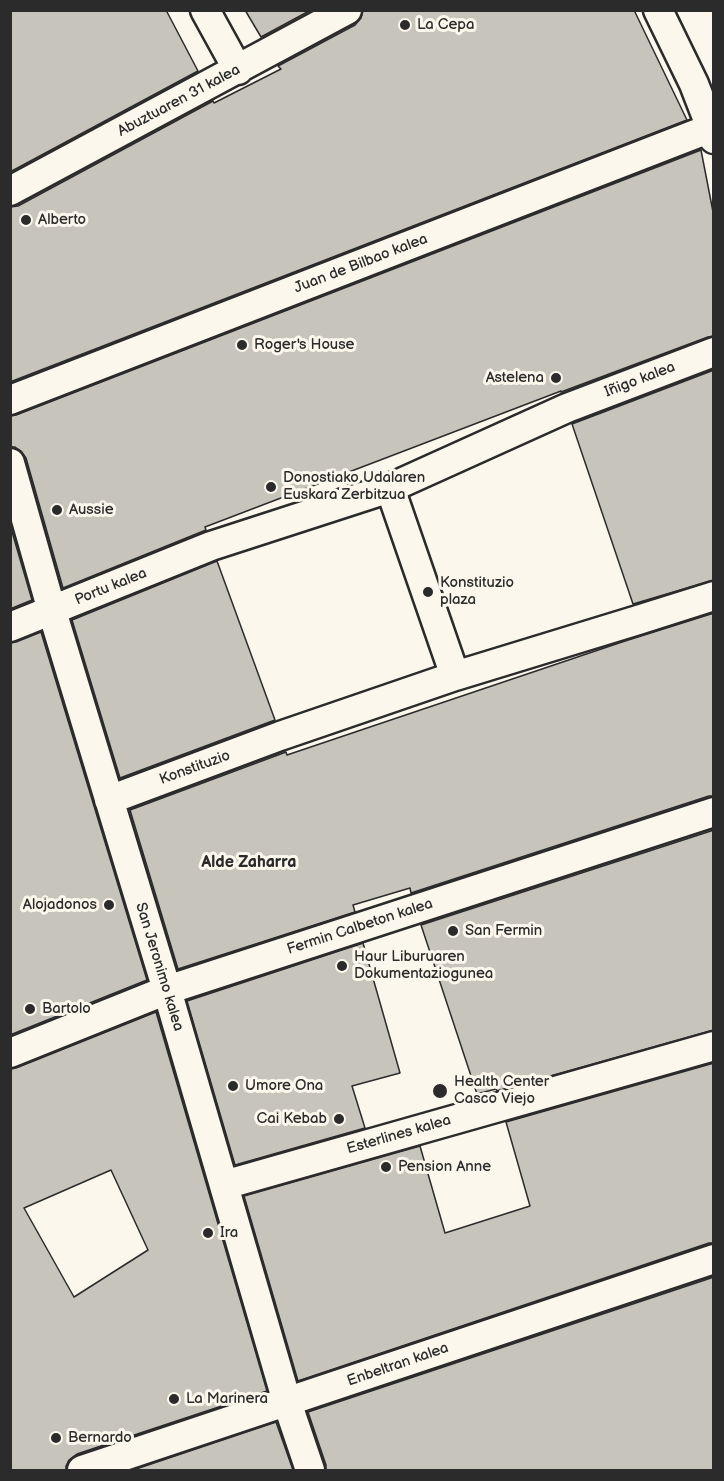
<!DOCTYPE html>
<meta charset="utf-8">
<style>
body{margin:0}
#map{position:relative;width:724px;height:1481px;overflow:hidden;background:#fbf7ec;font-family:"Balsamiq Sans",sans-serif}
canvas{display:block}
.frame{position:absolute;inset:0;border:12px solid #2b2b2b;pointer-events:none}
</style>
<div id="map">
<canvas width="724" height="1481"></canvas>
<div class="frame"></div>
</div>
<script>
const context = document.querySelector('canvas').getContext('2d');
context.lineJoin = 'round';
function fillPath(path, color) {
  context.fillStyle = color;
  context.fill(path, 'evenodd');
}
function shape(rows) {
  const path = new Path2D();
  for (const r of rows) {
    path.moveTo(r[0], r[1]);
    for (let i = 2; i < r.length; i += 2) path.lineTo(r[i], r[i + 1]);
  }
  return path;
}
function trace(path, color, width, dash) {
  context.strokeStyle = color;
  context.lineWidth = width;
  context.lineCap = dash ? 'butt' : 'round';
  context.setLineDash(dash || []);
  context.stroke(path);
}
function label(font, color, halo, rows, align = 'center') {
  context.font = font + ' "Balsamiq Sans",sans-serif';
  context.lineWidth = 6;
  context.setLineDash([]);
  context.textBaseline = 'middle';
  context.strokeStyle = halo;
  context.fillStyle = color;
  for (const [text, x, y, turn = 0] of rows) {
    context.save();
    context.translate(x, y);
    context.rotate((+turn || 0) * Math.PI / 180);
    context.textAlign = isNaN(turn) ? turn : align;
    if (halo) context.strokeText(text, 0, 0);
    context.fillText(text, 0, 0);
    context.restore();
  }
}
const building = shape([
 [10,10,166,10,198,71,10,172,10,10],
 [245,10,311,10,261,37,245,10],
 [363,10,634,10,687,120,10,382,10,207,18,206,213,101,214,103,281,69,278,66,355,25,361,18,363,10],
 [701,150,714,217,714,336,708,337,561,392,561,391,205,527,206,530,63,588,26,458,21,451,15,447,10,447,10,416,16,415,701,150],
 [714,370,714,580,633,604,572,424,714,370],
 [10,525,32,600,10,609,10,525],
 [217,561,275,720,120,778,72,620,217,561],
 [714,613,714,796,709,796,411,893,410,888,353,905,355,912,178,969,130,810,286,752,287,755,622,642,714,613],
 [41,632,147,980,10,1035,10,643,16,642,41,632],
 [714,830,714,1030,497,1091,496,1089,477,1094,421,925,714,830],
 [363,943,400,1073,352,1086,365,1128,235,1165,187,1001,363,943],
 [156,1012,267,1391,77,1454,69,1460,66,1466,66,1470,10,1470,10,1069,16,1068,156,1012],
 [111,1170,148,1250,74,1297,24,1208,111,1170],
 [714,1063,714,1243,709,1243,298,1381,244,1196,420,1146,445,1233,530,1206,506,1122,714,1063],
 [714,1277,714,1470,326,1470,326,1465,308,1412,714,1277],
 [276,1422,293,1470,133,1470,276,1422]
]);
fillPath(building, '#c7c4bc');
trace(building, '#2b2b2b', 1.5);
const pedestrian = shape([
 [205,10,238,70],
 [658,10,694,84,711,128,714,139],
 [10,191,347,10],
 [10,400,711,128],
 [10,463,52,611,167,990,287,1402,310,1470],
 [390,488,455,676],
 [10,627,211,546,390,488,567,408,714,352],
 [109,800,280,736,455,676,638,620,714,596],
 [10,1053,167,990,714,812],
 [224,1185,714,1046],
 [82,1470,714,1259]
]);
trace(pedestrian, '#2b2b2b', 33);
trace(pedestrian, '#fbf7ec', 28);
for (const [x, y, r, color] of [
 [405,25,6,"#2b2b2b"],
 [26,220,6,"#2b2b2b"],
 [242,345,6,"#2b2b2b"],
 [556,378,6,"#2b2b2b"],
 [271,487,6,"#2b2b2b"],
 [57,510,6,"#2b2b2b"],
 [428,592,6,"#2b2b2b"],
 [109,905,6,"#2b2b2b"],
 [453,931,6,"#2b2b2b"],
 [342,966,6,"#2b2b2b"],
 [30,1009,6,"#2b2b2b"],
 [233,1086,6,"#2b2b2b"],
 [440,1091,8,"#2b2b2b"],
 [339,1119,6,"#2b2b2b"],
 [386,1167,6,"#2b2b2b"],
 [208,1233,6,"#2b2b2b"],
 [174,1399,6,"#2b2b2b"],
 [56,1438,6,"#2b2b2b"]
]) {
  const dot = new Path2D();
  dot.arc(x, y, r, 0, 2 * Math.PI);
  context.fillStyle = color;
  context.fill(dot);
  trace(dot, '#fbf7ec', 2);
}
label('15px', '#2b2b2b', '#fbf7ec', [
 ["La Cepa",417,25],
 ["Alberto",38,220],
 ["Roger's House",254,345],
 ["Astelena",544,378,"right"],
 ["Donostiako Udalaren",283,478],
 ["Euskara Zerbitzua",283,495],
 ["Aussie",69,510],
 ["Konstituzio",440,583],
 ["plaza",440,600],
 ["Alojadonos",97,905,"right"],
 ["San Fermin",465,931],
 ["Haur Liburuaren",354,957],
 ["Dokumentaziogunea",354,974],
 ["Bartolo",42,1009],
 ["Health Center",454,1082],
 ["Casco Viejo",454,1099],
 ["Umore Ona",245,1086],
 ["Cai Kebab",327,1119,"right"],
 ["Pension Anne",398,1167],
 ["Ira",220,1233],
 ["La Marinera",186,1399],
 ["Bernardo",68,1438]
], 'left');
label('15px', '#2b2b2b', '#fbf7ec', [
 ["Abuztuaren 31 kalea",179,101,-28],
 ["Juan de Bilbao kalea",361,264,-21],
 ["Iñigo kalea",640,380,-21],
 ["Portu kalea",111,587,-22],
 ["Konstituzio",195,768,-20],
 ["Fermin Calbeton kalea",360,927,-18],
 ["San Jeronimo kalea",159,967,73],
 ["Esterlines kalea",399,1135,-16],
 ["Enbeltran kalea",398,1365,-19]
]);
label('bold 16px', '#2b2b2b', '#fbf7ec', [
 ["Alde Zaharra",249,863]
]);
</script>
